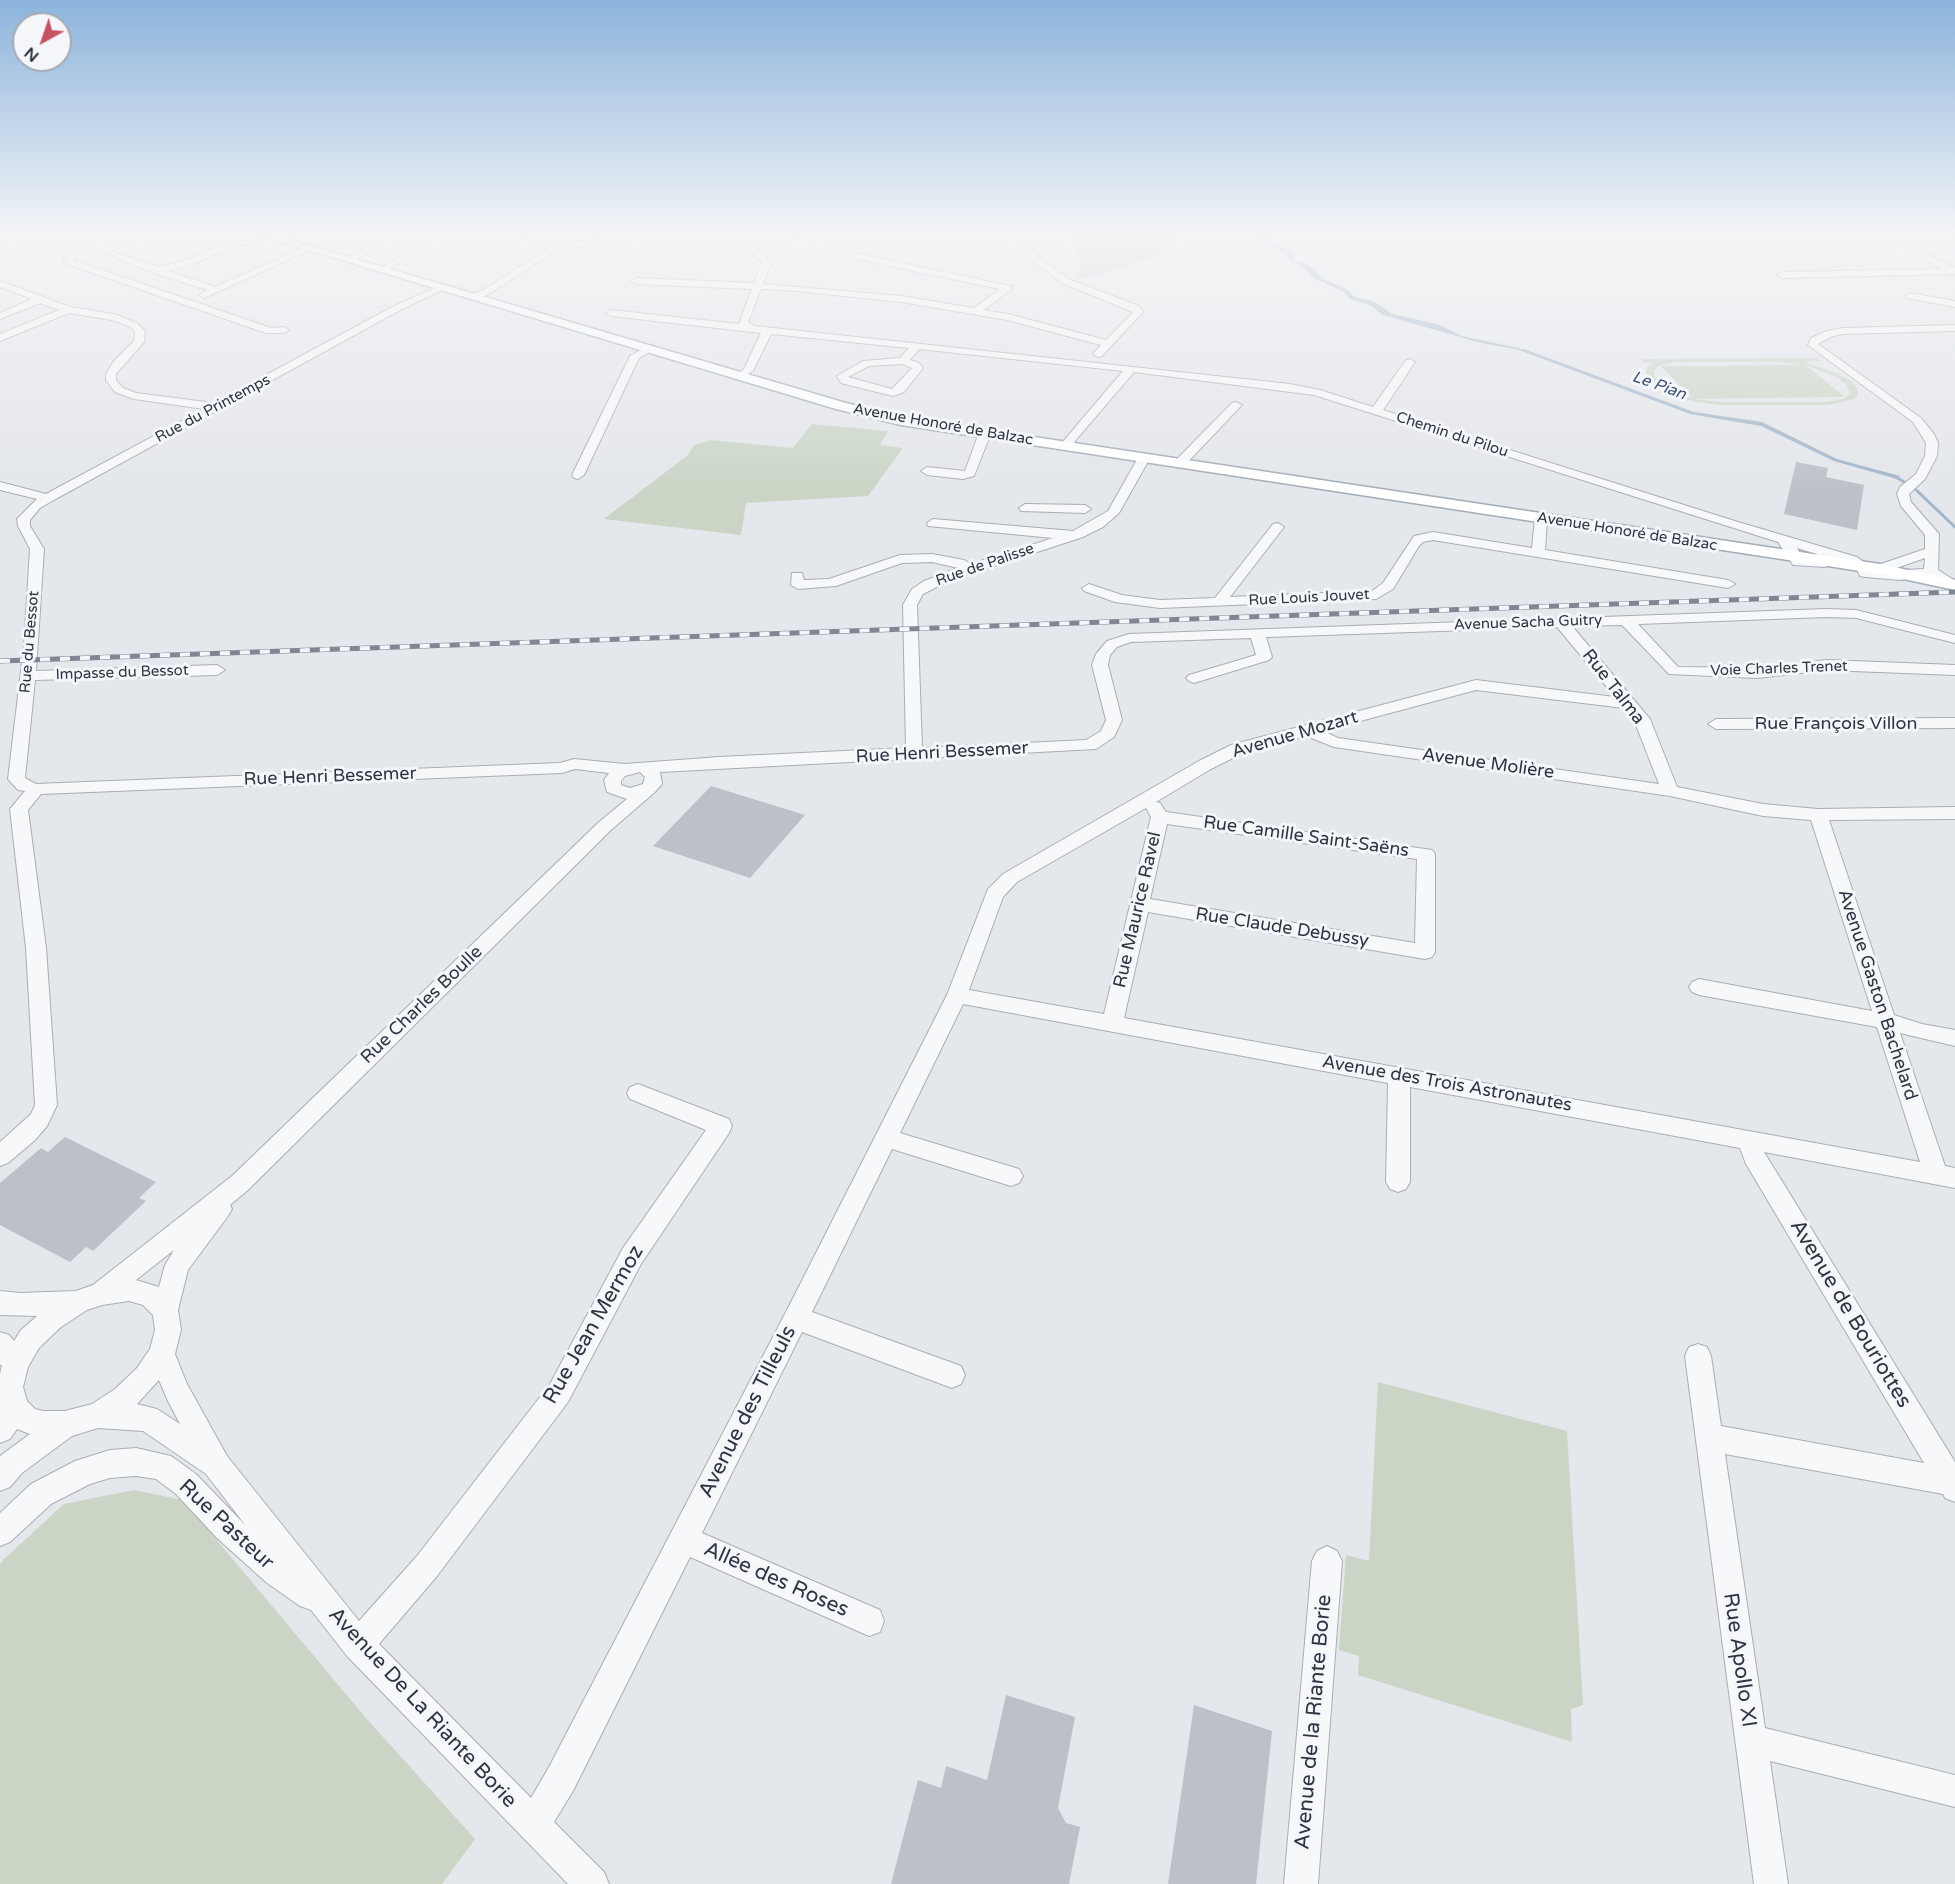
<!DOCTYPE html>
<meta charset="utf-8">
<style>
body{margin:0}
#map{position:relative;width:1955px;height:1884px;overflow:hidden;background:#e4e7eb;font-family:"Varela Round",sans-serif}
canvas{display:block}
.north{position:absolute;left:12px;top:12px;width:60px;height:60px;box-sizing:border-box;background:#f4f6f9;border:2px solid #a4a9b0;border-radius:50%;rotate:220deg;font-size:16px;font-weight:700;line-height:24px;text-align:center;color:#2d3543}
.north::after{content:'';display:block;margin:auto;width:21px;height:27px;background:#c85263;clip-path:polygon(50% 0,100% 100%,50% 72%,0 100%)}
</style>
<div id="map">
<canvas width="1955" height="1884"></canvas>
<div class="north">N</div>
</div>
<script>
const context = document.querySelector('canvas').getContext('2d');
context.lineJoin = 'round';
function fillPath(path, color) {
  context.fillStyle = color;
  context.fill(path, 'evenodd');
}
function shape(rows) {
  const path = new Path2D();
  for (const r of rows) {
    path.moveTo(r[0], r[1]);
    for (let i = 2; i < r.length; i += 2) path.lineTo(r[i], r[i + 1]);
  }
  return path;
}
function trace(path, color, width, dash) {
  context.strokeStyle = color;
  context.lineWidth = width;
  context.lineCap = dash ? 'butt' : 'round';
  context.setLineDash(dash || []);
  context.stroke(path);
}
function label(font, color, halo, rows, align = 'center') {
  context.font = font + ' "Varela Round",sans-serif';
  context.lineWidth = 6;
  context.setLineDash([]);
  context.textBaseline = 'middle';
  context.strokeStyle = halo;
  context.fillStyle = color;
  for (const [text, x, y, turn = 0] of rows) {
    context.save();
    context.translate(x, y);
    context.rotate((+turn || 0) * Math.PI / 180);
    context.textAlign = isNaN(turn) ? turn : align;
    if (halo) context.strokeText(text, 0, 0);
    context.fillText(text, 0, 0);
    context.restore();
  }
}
fillPath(shape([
 [1015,230,1189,230,1164,254,1076,281,1083,262,1066,238,1022,237],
 [1817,358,1822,361,1804,362,1834,372,1849,380,1856,386,1858,395,1855,399,1829,405,1722,405,1696,402,1675,396,1657,387,1646,373,1647,367,1653,363,1644,363,1641,359],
 [1677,362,1781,362,1802,365,1660,366,1693,398,1673,392,1655,378,1654,371,1658,366],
 [1806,365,1836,377,1847,385,1850,394,1843,399,1826,402,1719,402,1695,399,1845,397],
 [812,424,888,431,880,445,903,448,868,496,746,503,741,535,604,519,688,455,694,445,710,440,793,448],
 [1378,1382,1567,1431,1583,1705,1571,1709,1572,1742,1358,1675,1359,1656,1339,1650,1346,1555,1369,1561],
 [134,1490,183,1500,366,1718,475,1839,442,1884,0,1884,0,1565,4,1559,64,1504]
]), '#cad5c6');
fillPath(shape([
 [1253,230,1269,235,1275,244,1295,252,1295,260,1307,264,1325,280,1346,289,1355,297,1375,302,1392,314,1437,324,1462,336,1527,350,1694,412,1762,422,1837,459,1900,476,1897,479,1834,461,1761,426,1690,414,1516,349,1481,343,1383,315,1370,305,1350,299,1344,292,1312,277,1302,266,1289,260,1286,254,1265,245]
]), '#a2b5c9');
trace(shape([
 [1894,476,1913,487,1955,527]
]), '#a2b5c9', 3);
fillPath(shape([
 [1796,462,1828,468,1826,477,1864,485,1857,530,1784,514],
 [711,786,805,815,750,878,653,846],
 [65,1137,156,1182,139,1198,146,1201,93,1251,86,1247,70,1262,0,1225,0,1183,41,1148,48,1152],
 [1006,1695,1075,1717,1058,1808,1066,1823,1080,1827,1069,1884,891,1884,918,1780,941,1788,946,1766,987,1780],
 [1194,1705,1272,1731,1256,1884,1168,1884]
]), '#bcc0c8');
const minor = shape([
 [20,230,30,230,0,249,0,242,20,230],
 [100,230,109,230,73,260,271,328,284,327,289,330,284,333,266,333,64,263,64,259,100,230],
 [146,230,157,230,111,251,159,267,189,259,230,242,251,240,251,244,235,246,195,263,168,271,215,287,305,247,312,249,204,298,199,295,207,290,154,273,99,251,146,230],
 [394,230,404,230,352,262,345,260,394,230],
 [439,230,448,230,385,272,378,270,439,230],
 [498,230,510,230,556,244,630,237,641,230,650,230,632,242,557,249,491,293,477,299,471,299,471,295,485,289,548,248,498,230],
 [729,230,738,230,741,233,765,230,860,239,864,242,860,245,765,236,746,238,771,263,763,284,901,296,974,308,1000,289,851,258,851,254,854,253,1011,286,1011,290,984,310,1008,314,1106,340,1133,312,1062,283,1031,259,1003,230,1012,230,1037,255,1068,279,1139,306,1143,312,1102,356,1098,357,1093,354,1101,345,1007,320,901,302,796,291,761,289,748,322,755,326,1290,384,1320,390,1373,407,1406,360,1410,359,1415,362,1383,410,1738,522,1857,557,1874,570,1875,566,1925,549,1925,535,1901,506,1897,494,1900,487,1916,474,1925,456,1926,443,1913,422,1808,345,1811,338,1827,331,1843,328,1955,325,1955,331,1843,334,1833,336,1818,344,1921,418,1934,434,1938,443,1937,456,1925,479,1909,494,1911,502,1939,534,1938,570,1954,580,1955,584,1949,587,1944,586,1929,576,1900,580,1865,577,1860,576,1856,568,1847,563,1829,558,1832,563,1825,567,1793,565,1778,542,1314,395,1134,372,1069,448,1065,450,1061,448,1061,444,1123,371,919,349,910,360,919,363,923,368,904,392,893,396,841,383,837,376,863,361,900,358,909,348,771,334,753,371,740,379,735,376,744,369,761,333,611,316,606,313,611,310,739,324,752,289,636,284,631,281,636,278,754,283,762,263,729,230],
 [902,364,912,368,892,389,848,377,869,366,902,364],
 [1797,548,1817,554,1816,559,1803,558,1797,548],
 [1925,558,1924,569,1888,571,1925,558],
 [1872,230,1882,230,1955,268,1955,274,1782,278,1777,275,1782,272,1942,269,1872,230],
 [0,281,70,307,114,314,137,323,145,331,144,342,116,374,116,380,123,388,136,393,214,403,396,305,439,286,447,288,402,309,52,501,40,508,30,520,30,526,44,549,36,671,217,665,225,670,217,675,35,680,25,778,36,784,560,763,574,759,625,764,719,757,906,748,903,605,912,589,924,581,958,568,932,562,902,563,836,586,798,589,791,585,792,573,802,573,804,580,829,579,900,555,932,554,964,560,971,564,1053,538,928,526,927,523,933,519,1073,531,1108,511,1138,458,1144,454,1150,458,1119,513,1103,527,1083,537,951,580,923,594,917,605,922,748,1086,740,1101,731,1106,720,1092,665,1096,654,1107,641,1129,634,1826,609,1856,610,1955,635,1955,643,1856,618,1826,617,1638,624,1678,667,1757,668,1827,660,1955,665,1955,675,1827,670,1757,678,1669,674,1622,625,1572,626,1650,719,1677,787,1763,804,1818,809,1955,807,1955,819,1829,820,1894,1015,1922,1024,1955,1030,1955,1046,1900,1033,1945,1166,1955,1168,1955,1188,1764,1152,1955,1462,1955,1502,1945,1498,1943,1494,1725,1454,1765,1728,1955,1775,1955,1807,1770,1761,1788,1884,1754,1884,1685,1356,1689,1347,1698,1344,1707,1347,1711,1356,1721,1426,1924,1463,1746,1164,1740,1148,1410,1087,1410,1182,1406,1189,1398,1192,1390,1189,1386,1182,1388,1083,963,1004,900,1133,1019,1169,1023,1176,1019,1183,1011,1186,892,1149,812,1312,961,1366,965,1375,961,1384,952,1388,802,1332,702,1533,880,1610,884,1621,880,1632,869,1636,690,1557,573,1791,554,1822,604,1872,609,1884,568,1884,347,1656,311,1610,300,1606,267,1583,217,1538,176,1494,156,1479,136,1476,110,1478,90,1484,51,1504,10,1542,0,1546,0,1513,31,1484,75,1461,110,1450,136,1448,171,1456,196,1474,246,1526,206,1474,143,1431,98,1428,72,1436,22,1473,10,1487,0,1491,0,1456,30,1434,17,1429,10,1439,0,1443,0,1374,2,1366,0,1364,0,1332,9,1335,14,1341,21,1330,37,1316,0,1315,0,1291,20,1293,76,1291,93,1285,232,1176,599,822,627,799,607,792,604,780,609,773,575,769,562,773,41,794,28,810,46,948,57,1105,47,1126,35,1140,8,1163,0,1166,0,1142,31,1114,35,1105,26,948,10,809,25,791,18,790,8,779,24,646,30,549,18,526,17,519,37,499,0,490,0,482,46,494,204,409,134,399,115,392,106,380,106,374,114,361,134,341,135,332,131,327,112,320,69,313,0,341,0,334,59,310,40,303,0,319,0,313,32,299,0,287,0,281],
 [1557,627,1615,697,1476,680,1231,745,1199,761,1003,874,988,889,947,995,787,1310,549,1767,531,1798,379,1644,437,1576,568,1402,641,1264,729,1133,732,1126,729,1119,638,1084,630,1087,627,1093,630,1099,706,1130,623,1248,550,1384,417,1556,359,1621,227,1456,187,1384,175,1354,181,1330,178,1310,188,1270,228,1216,232,1209,230,1205,248,1190,611,830,655,792,662,784,660,772,1096,749,1114,737,1122,720,1108,665,1110,655,1117,647,1131,642,1251,638,1256,655,1189,675,1186,678,1189,681,1194,683,1269,660,1272,657,1266,637,1557,627],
 [1476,690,1624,708,1634,720,1659,784,1338,738,1323,731,1476,690],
 [1306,736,1334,747,1670,796,1763,816,1811,820,1872,1011,1699,979,1692,982,1689,987,1692,992,1699,995,1877,1027,1920,1162,1124,1018,1148,912,1425,959,1432,957,1435,952,1435,854,1432,850,1166,812,1160,803,1156,802,1211,769,1243,753,1306,736],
 [640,772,645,777,643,784,630,788,621,785,621,781,625,776,640,772],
 [1146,808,1151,817,1104,1014,969,990,1003,897,1017,882,1146,808],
 [1167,824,1417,859,1415,943,1150,899,1167,824],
 [174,1250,165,1265,159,1287,136,1280,174,1250],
 [129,1301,143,1305,153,1315,155,1330,150,1349,137,1368,115,1389,92,1404,65,1411,43,1411,35,1409,27,1401,23,1387,28,1367,39,1348,61,1327,87,1310,102,1305,129,1301],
 [159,1380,168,1401,180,1424,157,1409,137,1404,159,1380],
 [1910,293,1955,301,1955,307,1907,298,1905,296,1910,293],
 [646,347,655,349,639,358,584,475,578,479,574,478,572,475,630,356,646,347],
 [1236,402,1242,405,1240,407,1183,467,1175,467,1175,461,1232,403,1236,402],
 [985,430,991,433,974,476,963,479,927,475,921,471,927,467,965,471,979,433,985,430],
 [1025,504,1085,505,1091,509,1085,513,1021,511,1019,508,1025,504],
 [1541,515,1547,519,1545,550,1728,580,1735,584,1728,588,1433,540,1423,542,1419,546,1393,589,1376,599,1160,608,1115,602,1084,591,1082,588,1089,584,1122,595,1160,600,1215,598,1273,524,1278,523,1284,527,1230,597,1372,591,1383,583,1414,536,1433,532,1532,548,1535,519,1541,515],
 [1955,718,1955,728,1716,729,1708,724,1716,719,1955,718],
 [1327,1546,1337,1551,1342,1561,1318,1884,1284,1884,1312,1561,1317,1551,1327,1546]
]);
const major = shape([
 [242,230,257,230,846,403,901,417,1880,564,1955,580,1955,590,1880,574,901,425,836,409,242,230]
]);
trace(minor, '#a9aeb5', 2);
trace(major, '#a4acb7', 3);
fillPath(minor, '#f7f8fa');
fillPath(major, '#fff');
const rail = shape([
 [0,661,1955,592]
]);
trace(rail, '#7f8794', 5);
trace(rail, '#f4f6f9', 4, [10]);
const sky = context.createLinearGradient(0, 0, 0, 494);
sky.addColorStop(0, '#8cb4dc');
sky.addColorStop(0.47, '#f3f4f6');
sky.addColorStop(1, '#f3f4f600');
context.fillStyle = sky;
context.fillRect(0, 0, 1955, 494);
label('15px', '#2d3543', '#f4f6f9', [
 ["Rue du Printemps",213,409,-28],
 ["Avenue Honoré de Balzac",943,425,10],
 ["Chemin du Pilou",1452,435,18],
 ["Avenue Honoré de Balzac",1627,532,9],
 ["Rue de Palisse",985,565,-19],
 ["Rue Louis Jouvet",1309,598,-3],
 ["Avenue Sacha Guitry",1528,623,-2],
 ["Rue du Bessot",30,642,-85],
 ["Voie Charles Trenet",1779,669,-2],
 ["Impasse du Bessot",122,673,-2]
]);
label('italic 16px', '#385376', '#f4f6f9', [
 ["Le Pian",1659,386,20]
]);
label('18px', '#2d3543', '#f4f6f9', [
 ["Rue Talma",1613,687,52],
 ["Rue François Villon",1836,724],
 ["Avenue Mozart",1295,735,-16],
 ["Rue Henri Bessemer",942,753,-3],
 ["Avenue Molière",1488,764,8],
 ["Rue Henri Bessemer",330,777,-2],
 ["Rue Camille Saint-Saëns",1306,837,8],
 ["Rue Maurice Ravel",1138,910,-77],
 ["Rue Claude Debussy",1282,928,9],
 ["Avenue Gaston Bachelard",1877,995,72],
 ["Rue Charles Boulle",422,1005,-44],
 ["Avenue des Trois Astronautes",1447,1084,10]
]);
label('21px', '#2d3543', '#f4f6f9', [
 ["Avenue de Bouriottes",1850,1314,59],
 ["Rue Jean Mermoz",594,1325,-60],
 ["Avenue des Tilleuls",748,1412,-63],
 ["Rue Pasteur",226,1525,43],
 ["Allée des Roses",776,1580,24],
 ["Rue Apollo XI",1739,1660,82],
 ["Avenue De La Riante Borie",422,1708,47],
 ["Avenue de la Riante Borie",1314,1722,-85]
]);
</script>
